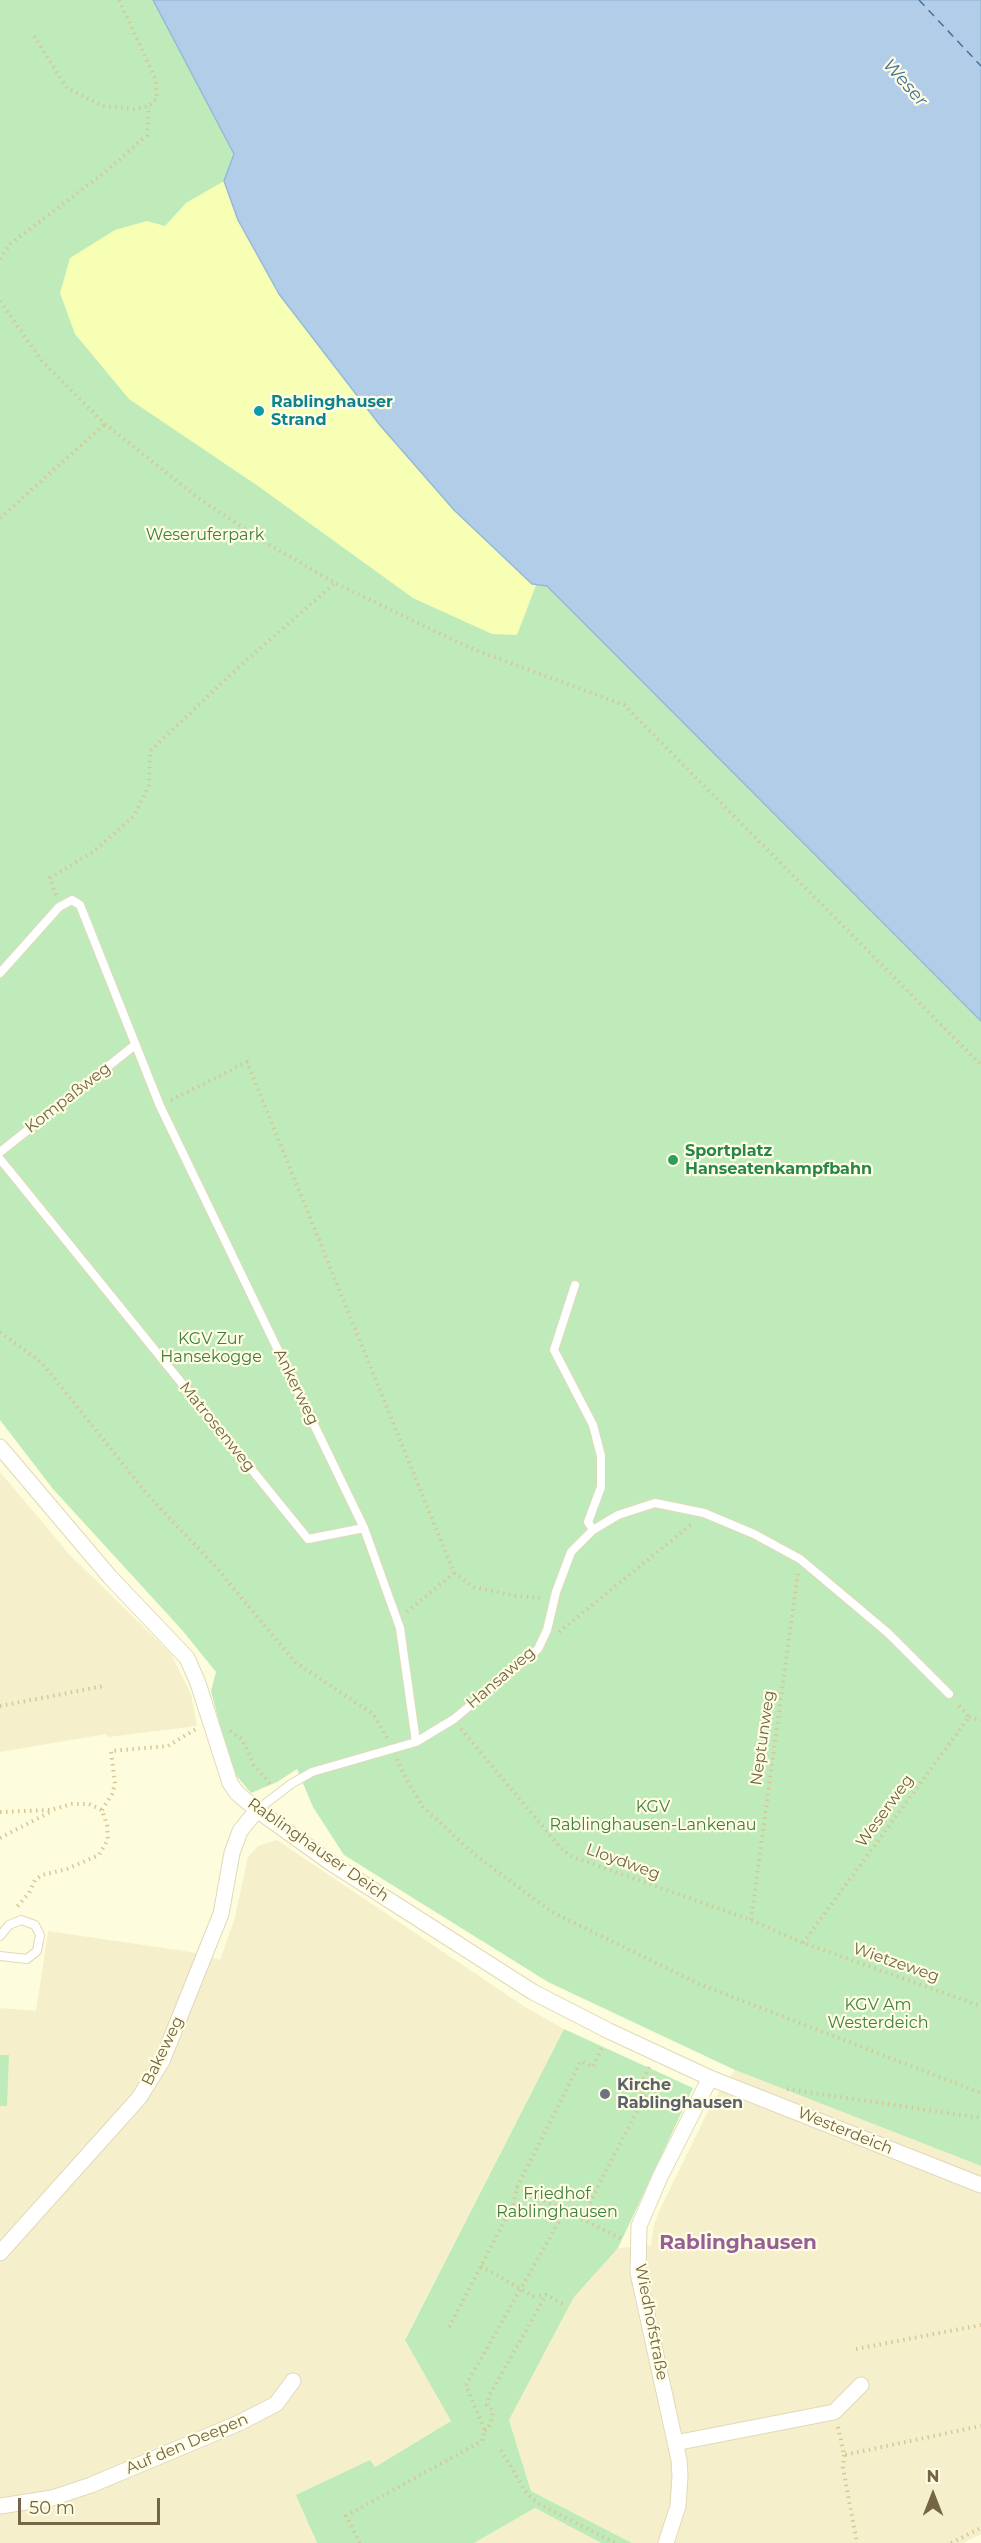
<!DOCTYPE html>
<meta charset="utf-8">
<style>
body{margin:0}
#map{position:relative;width:981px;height:2543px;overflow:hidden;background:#fdfcdc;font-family:Montserrat,sans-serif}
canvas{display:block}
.north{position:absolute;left:903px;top:2465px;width:60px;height:60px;-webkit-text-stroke:4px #fffde4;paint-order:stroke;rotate:0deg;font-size:16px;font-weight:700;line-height:24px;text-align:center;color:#736545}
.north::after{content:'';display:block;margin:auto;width:21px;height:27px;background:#736545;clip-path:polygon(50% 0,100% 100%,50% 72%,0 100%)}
.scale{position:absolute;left:18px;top:2498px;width:142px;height:27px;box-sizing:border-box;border:3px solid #736545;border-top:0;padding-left:8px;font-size:18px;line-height:21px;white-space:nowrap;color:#736545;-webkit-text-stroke:4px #fffde4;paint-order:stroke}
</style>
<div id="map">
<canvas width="981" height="2543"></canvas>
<div class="north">N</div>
<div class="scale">50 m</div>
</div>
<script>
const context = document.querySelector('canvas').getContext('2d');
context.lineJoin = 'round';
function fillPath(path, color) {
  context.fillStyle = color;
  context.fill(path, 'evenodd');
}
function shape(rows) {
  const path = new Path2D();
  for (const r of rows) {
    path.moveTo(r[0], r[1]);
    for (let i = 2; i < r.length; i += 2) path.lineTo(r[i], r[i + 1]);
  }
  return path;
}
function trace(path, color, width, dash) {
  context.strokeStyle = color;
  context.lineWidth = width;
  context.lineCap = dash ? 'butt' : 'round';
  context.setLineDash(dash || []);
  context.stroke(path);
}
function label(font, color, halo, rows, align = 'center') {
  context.font = font + ' Montserrat,sans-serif';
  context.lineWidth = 4.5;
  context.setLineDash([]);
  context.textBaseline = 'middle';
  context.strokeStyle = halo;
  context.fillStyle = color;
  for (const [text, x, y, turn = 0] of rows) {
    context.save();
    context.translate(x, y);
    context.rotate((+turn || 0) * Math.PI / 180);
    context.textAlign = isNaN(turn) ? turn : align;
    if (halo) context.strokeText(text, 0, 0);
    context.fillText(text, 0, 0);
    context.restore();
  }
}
fillPath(shape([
 [0,1472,69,1554,171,1654,191,1694,197,1726,108,1737,106,1734,0,1752],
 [277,1840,525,2007,564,2029,405,2339,451,2421,375,2467,369,2460,313,2536,317,2543,0,2543,0,2008,36,2011,48,1931,191,1952,220,1960,234,1921,248,1857,258,1846],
 [735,2070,981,2166,981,2534,963,2543,632,2543,531,2491,509,2420,574,2297,594,2271,618,2248,651,2245,654,2224,662,2205,714,2099],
 [535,2508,601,2543,474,2543]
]), '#f5f0cb');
fillPath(shape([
 [0,0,153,0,234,154,224,181,532,584,547,586,981,1021,981,2166,735,2070,548,1982,344,1855,313,1807,297,1769,277,1782,251,1793,234,1773,221,1729,211,1691,216,1672,182,1630,53,1489,0,1420],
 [564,2029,693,2088,618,2248,574,2297,509,2420,531,2491,632,2543,601,2543,535,2508,474,2543,317,2543,296,2495,370,2460,375,2467,451,2421,405,2340],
 [0,2055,9,2055,7,2106,0,2106]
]), '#bfebbb');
fillPath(shape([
 [224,181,238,220,279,294,379,424,454,510,532,584,536,585,517,635,492,634,413,598,258,486,129,399,75,334,60,293,70,258,115,230,147,221,165,226,186,203]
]), '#f7ffb5');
const water = shape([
 [153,0,981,0,981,1021,547,586,532,584,454,510,379,424,279,294,238,220,224,181,234,154,153,0]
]);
fillPath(water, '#b1cde7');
trace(water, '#97b9d9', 1.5);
trace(shape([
 [919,0,981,66]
]), '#45719d', 1.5, [8, 6]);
const service = shape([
 [0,973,59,907,72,900,80,905,160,1106,364,1528,400,1628,416,1742],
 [0,1152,135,1045],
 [0,1159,308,1539,364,1528],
 [575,1285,554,1350,593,1425,601,1456,601,1487,588,1522,593,1530],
 [257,1810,291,1784,312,1772,416,1742,454,1719,538,1649,547,1630,556,1592,571,1552,593,1530,618,1515,655,1503,704,1513,754,1534,800,1559,888,1633,949,1694],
 [0,1936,9,1925,21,1920,35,1925,40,1935,37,1951,27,1959,0,1956]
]);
const minor = shape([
 [0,1447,110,1577,187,1658,198,1683,230,1783,237,1793,257,1810,331,1863,533,1992,609,2031,710,2078,981,2185],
 [0,2253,139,2098,162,2061,221,1914,232,1853,240,1831,257,1810],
 [675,2443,834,2412,861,2385],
 [0,2506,52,2498,91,2485,239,2423,276,2404,293,2381],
 [666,2543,678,2506,680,2476,679,2460,638,2273,639,2226,660,2177,710,2078]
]);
trace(service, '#e1d9b9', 10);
trace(minor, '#e1d9b9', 17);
trace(shape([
 [34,36,67,88,103,106,134,109,149,106,157,98,155,78,119,0],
 [0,259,10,244,104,173,147,135,149,106],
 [0,301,42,361,105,424,197,497,263,541,335,583,470,648,624,705,981,1065],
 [0,518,105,424],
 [56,895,50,878,93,852,134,816,149,785,150,751,241,665,335,583],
 [171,1100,247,1062,454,1573,407,1612],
 [0,1332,42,1363,147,1494,215,1566,295,1662,373,1714,387,1738],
 [454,1573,474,1587,516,1596,544,1598],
 [559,1632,693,1523],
 [0,1706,104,1686],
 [969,1717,981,1720],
 [461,1729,559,1846,570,1856,751,1920,803,1943,981,2006],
 [230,1731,242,1739,254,1765,271,1785],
 [397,1759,406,1779,423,1807,475,1855,552,1912,699,1984,981,2093],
 [102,1810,112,1794,115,1784,111,1751,168,1746,196,1729],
 [0,1812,51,1810,72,1804,89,1804,102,1810,107,1825,108,1839,99,1855,67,1869,42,1875,35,1880,29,1893,15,1909],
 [0,1838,50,1812],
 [751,1920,798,1572],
 [803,1943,969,1717,957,1703],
 [787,2089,981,2118],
 [517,2187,624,2240],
 [581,2219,646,2094,638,2090,649,2067],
 [481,2266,533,2296,546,2295,563,2304],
 [449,2327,513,2205,517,2187,581,2061,593,2067,603,2045],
 [856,2349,981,2325],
 [838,2427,844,2455,981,2426],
 [485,2431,491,2423,493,2411,487,2405,489,2396,546,2295],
 [501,2450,527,2494,541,2505,615,2543],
 [844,2455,843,2468,857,2543],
 [360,2543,346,2516,482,2441,485,2431,466,2385,565,2211],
 [951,2543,981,2528]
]), '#d8c697', 4, [1.5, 4.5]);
trace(service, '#fff', 8);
trace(minor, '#fff', 15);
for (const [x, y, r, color] of [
 [259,411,6,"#0f9aa8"],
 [673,1160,6,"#2e9e5b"],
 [605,2094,6,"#6b7280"]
]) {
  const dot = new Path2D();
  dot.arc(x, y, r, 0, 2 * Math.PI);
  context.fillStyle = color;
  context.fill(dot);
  trace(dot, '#fffde4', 2);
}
label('bold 16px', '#0d838f', '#fffde4', [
 ["Rablinghauser",271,402],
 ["Strand",271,420]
], 'left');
label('16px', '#3f8041', '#fffde4', [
 ["Weseruferpark",205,535],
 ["KGV Zur",211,1339],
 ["Hansekogge",211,1357],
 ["KGV",653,1807],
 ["Rablinghausen-Lankenau",653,1825],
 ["KGV Am",878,2005],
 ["Westerdeich",878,2023],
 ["Friedhof",557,2194],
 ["Rablinghausen",557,2212]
]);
label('16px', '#736545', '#fffde4', [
 ["Kompaßweg",68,1098,-38],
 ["Ankerweg",296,1387,64],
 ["Matrosenweg",217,1427,51],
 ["Hansaweg",501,1678,-41],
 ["Neptunweg",763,1738,-82],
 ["Weserweg",885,1811,-54],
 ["Rablinghauser Deich",318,1850,35],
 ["Lloydweg",623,1862,20],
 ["Wietzeweg",896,1963,19],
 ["Bakeweg",163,2051,-64],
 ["Westerdeich",845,2131,22],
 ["Wiedhofstraße",651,2322,79],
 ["Auf den Deepen",187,2444,-23]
]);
label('bold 16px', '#27864d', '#fffde4', [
 ["Sportplatz",685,1151],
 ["Hanseatenkampfbahn",685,1169]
], 'left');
label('bold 16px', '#5b616d', '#fffde4', [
 ["Kirche",617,2085],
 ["Rablinghausen",617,2103]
], 'left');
label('italic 18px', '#45719d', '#fffde4', [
 ["Weser",905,83,48]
]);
label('bold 20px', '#975f97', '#fffde4', [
 ["Rablinghausen",738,2243]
]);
</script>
